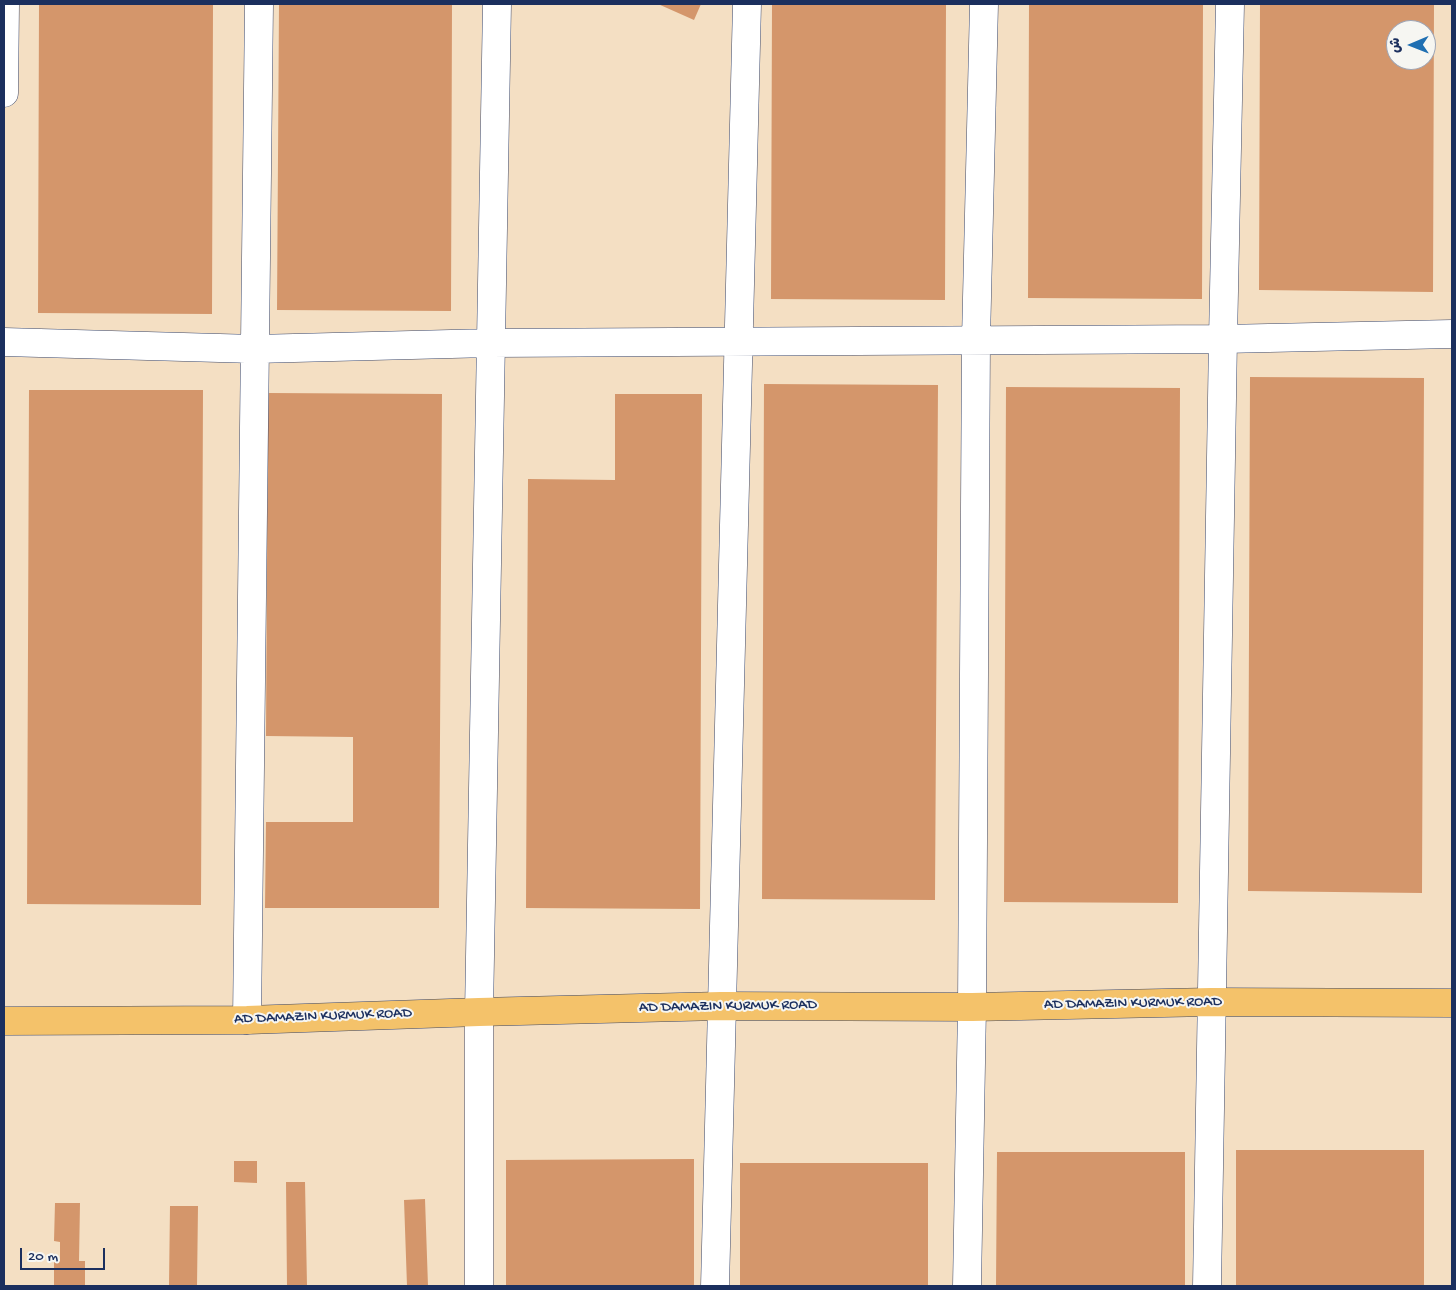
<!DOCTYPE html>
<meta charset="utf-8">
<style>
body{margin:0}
#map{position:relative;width:1456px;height:1290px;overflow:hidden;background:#f4dfc3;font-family:"Gochi Hand","Playpen Sans Arabic",sans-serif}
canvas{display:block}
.frame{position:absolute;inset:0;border:5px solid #1b2f5e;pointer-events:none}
.north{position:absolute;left:1386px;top:20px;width:50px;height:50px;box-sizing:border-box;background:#f6f6f2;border:1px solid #9ea6b7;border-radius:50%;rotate:269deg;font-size:14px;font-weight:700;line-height:20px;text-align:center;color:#1b2f5e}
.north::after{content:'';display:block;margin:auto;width:18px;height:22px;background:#1f6fb2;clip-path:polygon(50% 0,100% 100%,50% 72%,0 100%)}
.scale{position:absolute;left:20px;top:1248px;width:85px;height:22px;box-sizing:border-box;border:2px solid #1b2f5e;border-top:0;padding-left:6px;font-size:15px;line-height:18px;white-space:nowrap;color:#1b2f5e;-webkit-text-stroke:4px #f6f6f2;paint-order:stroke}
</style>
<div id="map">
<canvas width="1456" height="1290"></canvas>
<div class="frame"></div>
<div class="north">ش</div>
<div class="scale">20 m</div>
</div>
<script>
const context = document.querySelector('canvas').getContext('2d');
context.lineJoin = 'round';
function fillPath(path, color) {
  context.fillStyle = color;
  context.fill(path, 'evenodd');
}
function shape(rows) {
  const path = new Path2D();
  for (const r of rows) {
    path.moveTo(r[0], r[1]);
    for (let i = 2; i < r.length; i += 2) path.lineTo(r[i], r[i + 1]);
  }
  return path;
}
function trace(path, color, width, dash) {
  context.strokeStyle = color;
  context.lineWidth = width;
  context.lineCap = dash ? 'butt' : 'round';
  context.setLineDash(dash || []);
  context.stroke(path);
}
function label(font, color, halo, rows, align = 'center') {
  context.font = font + ' "Gochi Hand",sans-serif';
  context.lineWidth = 4;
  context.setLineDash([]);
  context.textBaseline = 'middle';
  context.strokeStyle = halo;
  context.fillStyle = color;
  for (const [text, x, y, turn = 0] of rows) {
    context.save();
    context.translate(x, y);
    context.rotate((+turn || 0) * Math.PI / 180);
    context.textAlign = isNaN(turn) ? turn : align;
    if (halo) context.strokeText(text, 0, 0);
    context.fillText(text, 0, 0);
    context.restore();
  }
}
fillPath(shape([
 [39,4,213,4,212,314,38,313],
 [279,4,452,4,451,311,277,310],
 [658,4,701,4,694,20],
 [772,4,946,4,945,300,771,299],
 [1029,4,1203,4,1202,299,1028,298],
 [1260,4,1434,4,1433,292,1259,290],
 [1396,30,1426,30,1426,60,1396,60],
 [1250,377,1424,378,1422,893,1248,891],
 [764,384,938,385,935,900,762,899],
 [1006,387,1180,388,1178,903,1004,902],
 [29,390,203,390,201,905,27,904],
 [268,393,442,394,439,908,265,908,266,822,353,822,353,737,266,736],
 [615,394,702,394,700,909,526,908,528,479,615,480],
 [1236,1150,1424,1150,1424,1286,1236,1286],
 [997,1152,1185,1152,1185,1286,996,1286],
 [694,1159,694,1286,506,1286,506,1160],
 [234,1161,257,1161,257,1183,234,1182],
 [740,1163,928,1163,928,1286,740,1286],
 [286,1182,305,1182,307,1286,287,1286],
 [425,1199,428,1286,407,1286,404,1200],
 [55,1203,80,1203,79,1261,85,1261,85,1286,54,1286,54,1261,60,1261,60,1242,54,1241],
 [170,1206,198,1206,197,1286,169,1286]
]), '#d4966b');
const street = shape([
 [4,93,5,4],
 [4,342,255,349,490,343,1223,339,1452,334],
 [247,1020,259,4],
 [479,1286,479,1012,497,4],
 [715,1286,747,4],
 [967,1286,972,1007,976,340,984,4],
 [1207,1286,1223,339,1230,4]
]);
const highway = shape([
 [4,1021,247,1020,479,1012,721,1006,972,1007,1211,1002,1452,1003]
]);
trace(street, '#3c496d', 29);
trace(highway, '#3c496d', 29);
trace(street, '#fff', 28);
trace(highway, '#f4c26a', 28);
label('15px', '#1b2f5e', '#f6f6f2', [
 ["AD DAMAZIN KURMUK ROAD",1133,1004,-1],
 ["AD DAMAZIN KURMUK ROAD",728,1007,-1],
 ["AD DAMAZIN KURMUK ROAD",323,1017,-2]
]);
</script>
